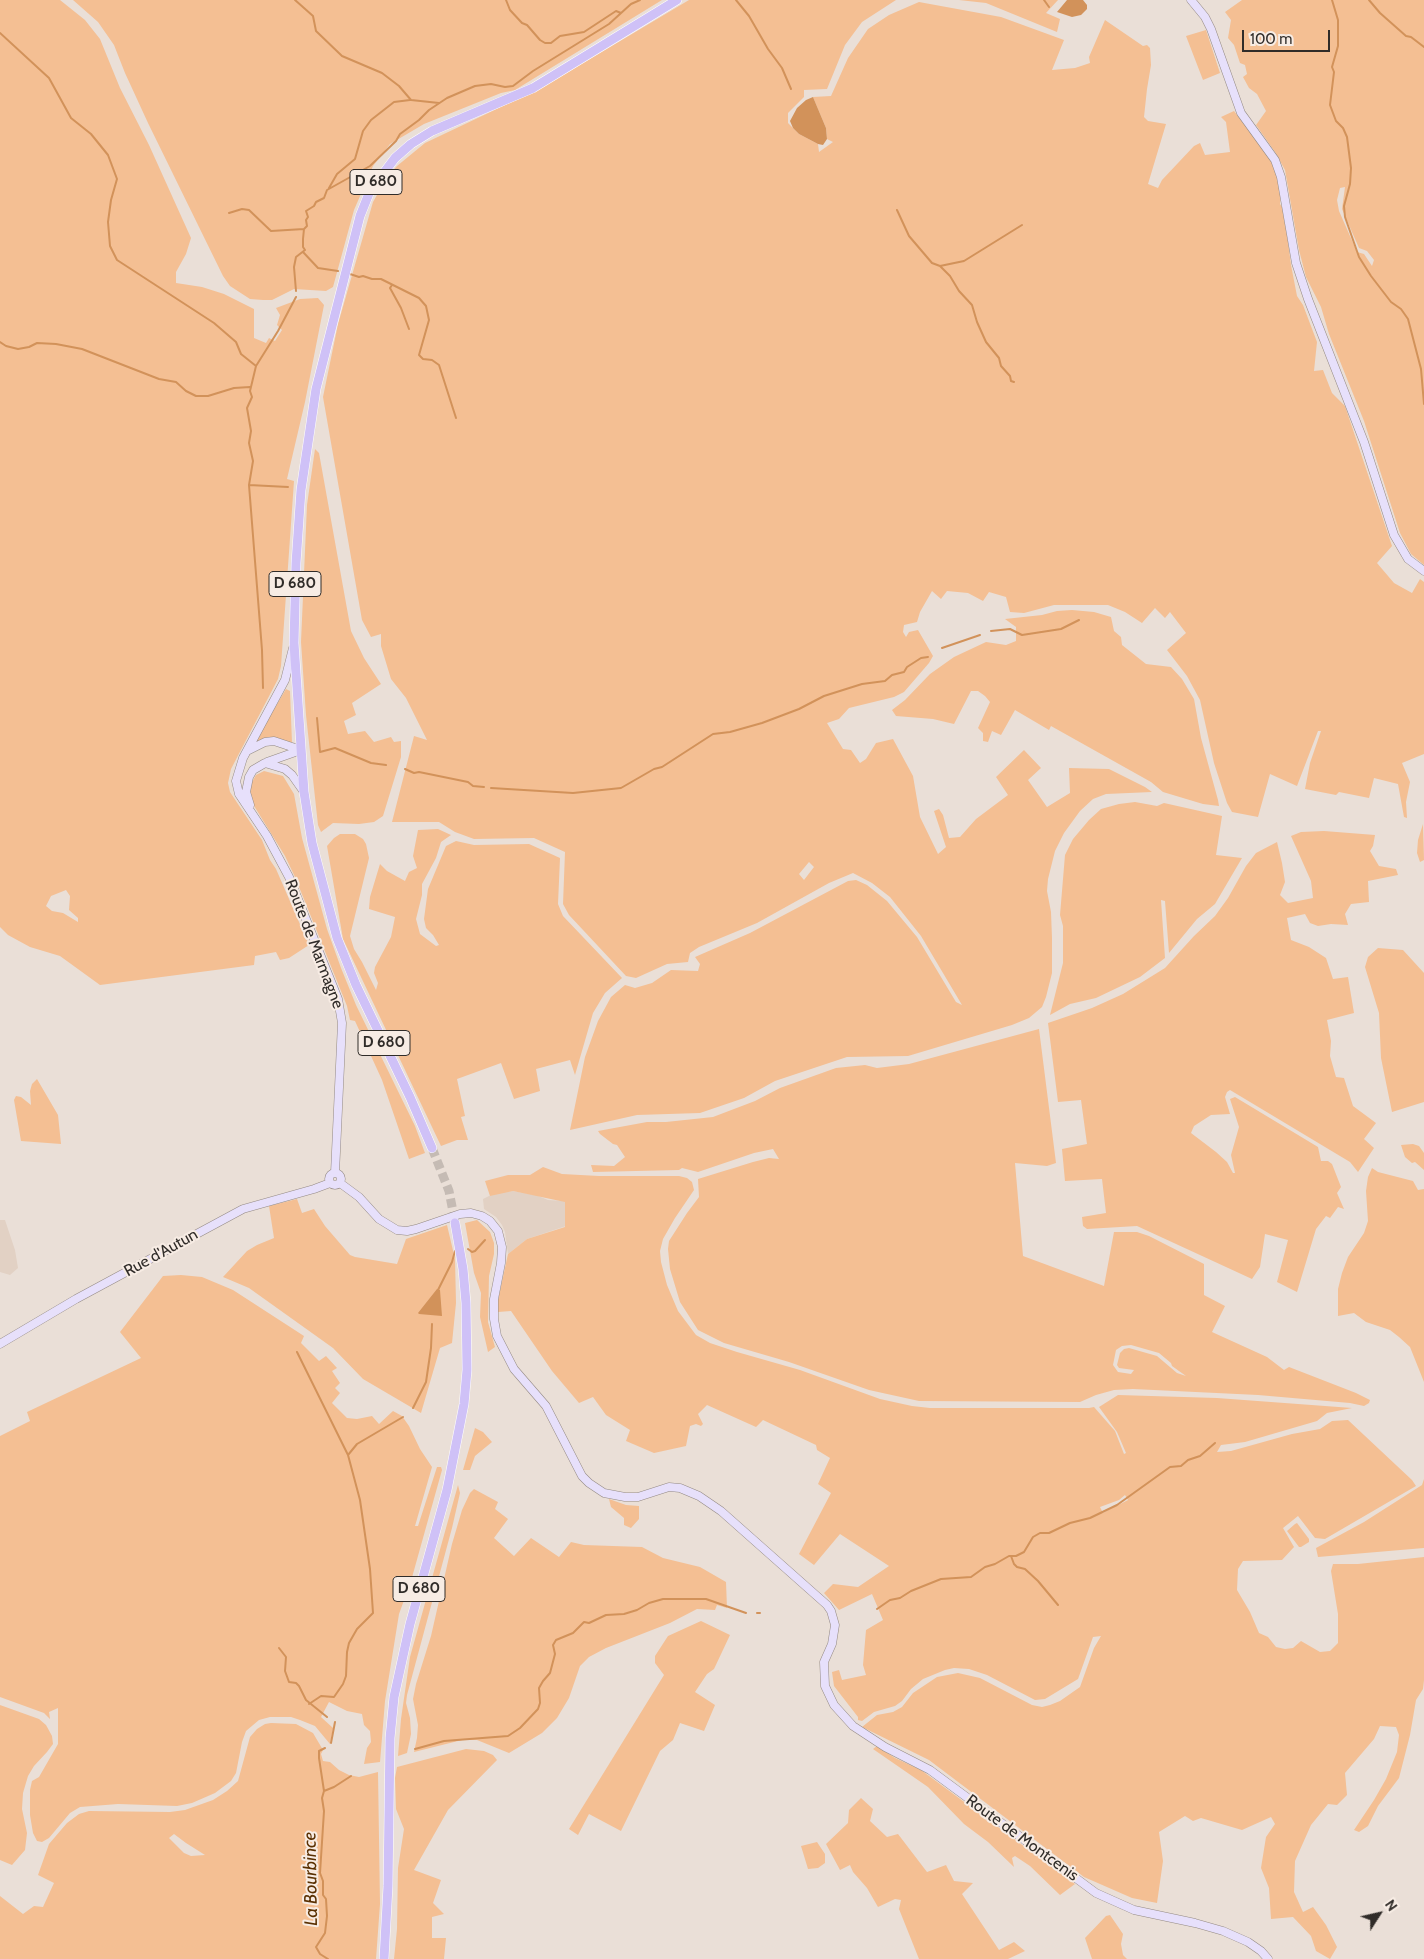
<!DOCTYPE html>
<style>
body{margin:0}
#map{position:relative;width:1424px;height:1959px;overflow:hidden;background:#eadfd7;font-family:Cabin,sans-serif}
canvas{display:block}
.north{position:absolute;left:1354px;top:1889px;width:50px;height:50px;-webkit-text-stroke:4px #f7ece4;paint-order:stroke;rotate:55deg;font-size:14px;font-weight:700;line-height:20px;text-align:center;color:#302c29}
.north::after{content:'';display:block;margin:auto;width:18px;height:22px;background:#302c29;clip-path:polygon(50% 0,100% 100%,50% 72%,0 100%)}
.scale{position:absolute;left:1242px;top:30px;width:88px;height:22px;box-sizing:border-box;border:2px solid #302c29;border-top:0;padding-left:6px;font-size:15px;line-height:18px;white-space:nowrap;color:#302c29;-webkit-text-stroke:4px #f7ece4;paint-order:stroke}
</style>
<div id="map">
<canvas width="1424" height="1959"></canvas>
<div class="north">N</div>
<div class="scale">100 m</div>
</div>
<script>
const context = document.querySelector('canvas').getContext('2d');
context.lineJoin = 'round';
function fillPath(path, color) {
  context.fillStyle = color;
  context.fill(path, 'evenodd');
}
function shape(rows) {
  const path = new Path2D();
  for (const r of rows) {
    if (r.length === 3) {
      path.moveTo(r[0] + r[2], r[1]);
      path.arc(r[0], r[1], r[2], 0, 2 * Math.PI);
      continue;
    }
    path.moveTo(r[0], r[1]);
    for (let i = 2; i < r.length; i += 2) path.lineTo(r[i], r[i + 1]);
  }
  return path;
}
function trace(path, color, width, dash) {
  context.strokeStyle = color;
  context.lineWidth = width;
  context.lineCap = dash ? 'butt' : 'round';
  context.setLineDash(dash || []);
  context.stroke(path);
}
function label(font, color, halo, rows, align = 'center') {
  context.font = font + ' Cabin,sans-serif';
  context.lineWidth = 4;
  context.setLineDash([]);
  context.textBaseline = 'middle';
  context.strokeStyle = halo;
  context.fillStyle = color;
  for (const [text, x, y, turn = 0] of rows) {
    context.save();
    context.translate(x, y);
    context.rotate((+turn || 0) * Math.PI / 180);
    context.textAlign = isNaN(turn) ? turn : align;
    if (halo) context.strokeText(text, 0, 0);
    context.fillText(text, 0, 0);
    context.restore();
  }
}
fillPath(shape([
 [513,1191,536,1195,548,1200,565,1201,566,1226,527,1239,508,1254,505,1232,502,1225,496,1217,484,1209,483,1199,495,1193],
 [0,1220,5,1220,15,1250,18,1268,10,1275,0,1272]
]), '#e2d1c4');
fillPath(shape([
 [0,0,60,0,85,20,100,39,120,88,149,145,191,238,186,254,176,272,176,283,202,287,224,294,254,309,254,338,266,343,269,338,275,341,282,330,277,325,280,315,276,308,300,299,318,298,324,305,305,402,287,479,294,481,281,666,278,679,231,769,228,783,230,792,262,840,270,860,276,869,309,945,289,958,280,960,276,952,255,956,254,965,100,985,60,956,30,947,8,935,0,927],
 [66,890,70,896,69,910,78,918,78,922,63,913,52,911,46,906,51,896],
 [73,0,662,0,515,90,501,93,424,124,390,144,373,166,354,210,333,287,326,291,294,289,272,300,263,300,250,299,230,286,223,276,148,123,125,73,114,45,98,22],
 [689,0,896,0,862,22,845,45,827,89,804,90,804,97,788,113,788,123,799,134,818,144,819,152,833,142,827,139,826,128,813,97,831,96,848,58,868,29,889,15,919,2,1001,17,1064,40,1052,70,1075,68,1090,63,1089,57,1105,20,1143,46,1147,45,1150,48,1151,65,1147,89,1144,117,1148,121,1166,124,1148,184,1158,188,1162,180,1194,146,1200,143,1205,155,1230,152,1226,122,1221,117,1234,111,1265,151,1274,166,1281,191,1280,204,1284,210,1291,265,1297,296,1303,305,1317,342,1314,371,1323,370,1332,393,1345,406,1392,546,1377,563,1394,583,1412,593,1420,579,1424,582,1424,754,1402,763,1410,782,1406,802,1407,818,1404,817,1398,784,1374,778,1369,798,1339,792,1336,795,1305,789,1310,763,1321,731,1318,731,1297,786,1270,774,1258,817,1232,812,1227,803,1214,763,1200,700,1187,676,1167,650,1186,633,1170,612,1165,618,1155,608,1142,623,1125,612,1108,605,1054,605,1024,613,1010,612,1006,597,989,592,983,601,968,593,947,591,941,599,932,591,920,612,917,622,904,625,903,632,906,637,909,632,918,630,933,656,929,663,904,692,894,697,849,708,839,719,827,723,843,749,851,750,860,763,866,759,876,743,893,739,913,776,920,817,938,854,946,847,934,811,939,809,943,815,949,838,960,837,976,819,1008,795,996,777,1024,750,1041,768,1028,780,1047,807,1070,793,1069,768,1109,769,1145,787,1152,792,1106,794,1093,799,1080,811,1064,833,1055,851,1048,879,1047,891,1051,912,1052,938,1052,973,1046,997,1042,1007,1029,1018,1012,1025,908,1056,847,1057,775,1081,744,1098,700,1113,637,1115,570,1130,585,1057,598,1021,611,997,625,985,635,988,652,983,671,970,698,971,700,964,695,957,750,933,848,881,856,880,867,885,887,901,917,937,956,1002,962,1005,921,936,890,897,872,883,853,873,829,883,757,923,699,947,690,953,688,962,667,964,636,978,626,976,569,915,563,904,565,852,534,838,474,839,455,832,439,822,392,822,414,736,427,740,406,698,391,679,381,646,381,634,371,637,362,620,323,397,338,324,373,202,386,179,397,166,425,143,543,87],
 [809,862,814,867,804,880,799,874],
 [959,0,1058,0,1046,13,1060,19,1057,32,986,3],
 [1242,0,1424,0,1424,565,1411,554,1400,533,1364,421,1329,334,1321,307,1306,277,1299,250,1285,170,1275,152,1256,125,1266,111,1257,94,1249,88,1243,77,1247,74,1245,65,1240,63,1234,45,1228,38,1231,20,1225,12],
 [1345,187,1342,209,1359,248,1367,251,1374,260,1372,266,1364,254,1357,252,1339,211,1337,200,1340,188],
 [1206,30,1220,73,1203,80,1186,36],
 [315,449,319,453,351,631,364,658,381,684,352,703,356,715,344,721,348,734,365,731,374,742,391,737,394,742,401,741,401,757,383,816,374,822,359,824,333,823,321,832,318,825,306,715,301,642,307,505],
 [1072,610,1094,612,1111,617,1114,631,1121,637,1122,645,1146,664,1171,667,1182,679,1194,699,1201,738,1218,800,1219,806,1203,804,1163,792,1151,782,1051,726,1049,730,1015,710,1001,735,992,731,988,742,983,741,983,733,978,728,990,702,985,696,978,691,971,691,954,724,933,719,896,716,892,710,905,700,930,674,954,657,986,642,1006,645,1016,641,1016,627,1005,619,1042,615,1057,611],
 [286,689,290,691,292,743,267,738,254,743],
 [264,771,283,776,294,794,302,838,327,929,341,968,356,1005,415,1126,425,1153,409,1159,382,1080,355,1021,350,1020,347,1006,295,877,285,856,251,801,249,794,252,782,256,775],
 [1135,802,1157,806,1164,803,1222,816,1216,855,1242,858,1215,904,1197,919,1169,953,1165,901,1161,900,1165,958,1140,977,1096,998,1070,1004,1050,1015,1063,963,1063,926,1060,915,1065,855,1073,839,1089,820,1101,809,1119,804],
 [1423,824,1424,860,1420,862,1417,853,1418,840],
 [438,829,451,835,441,842,436,858,422,884,422,895,416,919,420,934,436,946,439,945,433,935,426,928,424,919,428,889,446,846,456,841,474,845,529,844,560,858,558,904,563,916,622,978,605,993,593,1013,575,1075,570,1060,536,1069,540,1091,514,1099,501,1063,457,1079,465,1116,461,1117,468,1140,457,1140,441,1146,343,939,327,846,334,838,340,834,355,834,363,839,366,844,369,858,350,936,354,949,362,962,376,990,378,983,374,973,375,967,391,937,395,917,369,909,370,897,380,864,387,871,405,881,409,872,417,868,413,856,418,830],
 [1324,831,1375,835,1373,846,1370,851,1379,866,1396,869,1398,875,1368,881,1369,902,1351,904,1345,914,1348,925,1331,924,1318,926,1310,923,1305,914,1287,918,1291,940,1309,947,1326,958,1333,979,1348,977,1354,1013,1327,1020,1331,1041,1330,1056,1336,1077,1344,1078,1353,1106,1376,1123,1364,1139,1374,1148,1358,1172,1350,1162,1230,1090,1227,1092,1225,1097,1230,1114,1211,1115,1194,1126,1191,1133,1216,1152,1227,1162,1233,1173,1235,1173,1231,1155,1239,1127,1230,1099,1235,1097,1318,1147,1321,1161,1328,1161,1332,1164,1341,1187,1337,1193,1344,1209,1338,1207,1330,1218,1326,1216,1316,1229,1297,1292,1277,1282,1288,1240,1265,1234,1260,1267,1252,1279,1137,1226,1087,1229,1083,1226,1082,1217,1106,1213,1102,1179,1065,1181,1062,1149,1087,1144,1081,1100,1058,1102,1048,1023,1092,1008,1123,994,1165,968,1194,936,1215,916,1228,898,1246,866,1256,853,1277,842,1282,863,1285,882,1280,895,1288,903,1313,898,1311,881,1291,836,1301,832],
 [1378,948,1403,950,1424,973,1424,1102,1392,1112,1381,1058,1379,1013,1365,967,1368,957],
 [1039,1029,1056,1163,1047,1166,1015,1163,1023,1256,1104,1286,1114,1232,1137,1232,1149,1236,1204,1264,1204,1295,1225,1306,1212,1332,1267,1357,1284,1370,1289,1367,1356,1393,1370,1400,1369,1403,1364,1406,1350,1403,1258,1395,1133,1389,1114,1390,1096,1395,1080,1402,919,1401,869,1390,789,1362,724,1343,698,1330,680,1302,670,1269,668,1249,669,1241,687,1213,699,1197,698,1179,753,1162,769,1158,779,1159,773,1149,754,1153,698,1172,682,1168,679,1170,593,1172,591,1165,614,1166,625,1157,617,1145,613,1144,600,1134,598,1131,647,1122,666,1122,713,1117,755,1101,780,1088,836,1068,865,1065,877,1068,909,1064],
 [1131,1345,1159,1353,1171,1363,1172,1366,1186,1376,1177,1373,1157,1356,1129,1348,1124,1349,1120,1353,1117,1365,1119,1368,1134,1370,1131,1374,1118,1372,1113,1365,1116,1350,1122,1346],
 [37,1079,58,1115,61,1144,21,1141,14,1100,16,1096,21,1097,31,1105,30,1091,32,1084],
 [1413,1144,1419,1146,1424,1153,1424,1170,1415,1162,1412,1163,1405,1157,1401,1145],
 [543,1167,562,1174,599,1176,679,1176,687,1178,692,1182,694,1190,675,1218,663,1239,660,1251,661,1262,667,1285,678,1311,696,1335,710,1343,737,1352,800,1370,880,1399,912,1406,930,1408,1089,1408,1094,1407,1115,1431,1124,1454,1126,1453,1117,1432,1099,1407,1118,1395,1217,1398,1352,1408,1327,1413,1317,1421,1245,1442,1221,1445,1217,1452,1231,1451,1292,1434,1320,1429,1332,1421,1348,1420,1412,1480,1416,1486,1325,1539,1315,1538,1298,1516,1283,1528,1294,1547,1282,1560,1243,1561,1238,1569,1237,1590,1250,1612,1259,1633,1268,1637,1276,1647,1285,1649,1293,1648,1301,1641,1320,1652,1330,1651,1338,1643,1338,1614,1331,1571,1333,1564,1358,1564,1424,1557,1424,1680,1423,1689,1416,1700,1410,1735,1399,1778,1378,1806,1368,1826,1359,1832,1354,1830,1374,1800,1386,1779,1397,1752,1399,1735,1396,1727,1380,1726,1374,1739,1345,1773,1347,1795,1337,1805,1328,1804,1311,1825,1295,1861,1294,1892,1303,1912,1313,1907,1326,1925,1337,1947,1330,1959,1316,1951,1311,1936,1293,1917,1271,1919,1269,1888,1261,1868,1266,1837,1275,1824,1271,1817,1242,1830,1201,1818,1193,1821,1185,1816,1159,1832,1163,1861,1157,1903,1132,1898,1084,1877,929,1760,862,1727,877,1715,893,1712,902,1707,913,1693,937,1677,958,1673,980,1678,1032,1705,1042,1707,1050,1705,1060,1701,1080,1687,1094,1648,1101,1636,1093,1637,1078,1679,1045,1699,1035,1700,987,1675,969,1669,954,1668,945,1670,923,1679,911,1689,902,1701,895,1706,874,1712,862,1721,858,1720,858,1717,834,1686,832,1672,839,1670,842,1680,866,1675,863,1665,866,1630,883,1620,872,1594,839,1610,824,1593,833,1584,858,1587,889,1566,840,1534,814,1565,799,1554,831,1493,818,1484,830,1458,817,1450,816,1445,763,1420,756,1427,707,1405,698,1414,703,1424,701,1426,696,1424,690,1426,686,1446,654,1453,626,1441,630,1430,606,1415,593,1397,579,1403,552,1371,511,1311,498,1312,498,1300,508,1254,527,1239,565,1227,565,1202,513,1191,490,1196,485,1181,508,1175,530,1175],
 [1125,1495,1128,1500,1103,1513,1100,1507,1119,1500],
 [1372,1168,1378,1172,1413,1181,1418,1190,1424,1189,1424,1382,1410,1347,1399,1337,1390,1330,1366,1322,1354,1313,1338,1316,1338,1289,1342,1273,1348,1257,1364,1233,1368,1221,1366,1191,1368,1177],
 [297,1199,302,1213,314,1209,325,1226,350,1255,355,1257,397,1264,406,1239,447,1225,455,1259,456,1303,452,1343,440,1348,421,1413,363,1379,333,1348,249,1288,223,1277,247,1251,257,1245,274,1238,269,1206],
 [477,1220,490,1232,494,1243,494,1254,489,1276,488,1322,495,1347,488,1352,480,1317,481,1293,474,1273,465,1223],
 [181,1275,202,1277,233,1290,304,1336,301,1343,319,1361,326,1356,337,1368,332,1371,340,1383,335,1388,340,1393,332,1403,347,1418,357,1419,372,1416,379,1424,393,1411,402,1416,409,1426,420,1449,432,1467,415,1526,418,1526,437,1467,441,1467,442,1470,411,1581,399,1614,385,1701,380,1762,364,1764,367,1748,371,1742,370,1731,364,1725,362,1714,347,1711,329,1702,321,1717,333,1728,330,1744,315,1726,300,1720,291,1717,270,1717,259,1720,246,1731,242,1742,236,1773,231,1781,215,1793,192,1803,177,1806,118,1804,80,1807,70,1813,49,1838,42,1842,37,1841,33,1833,30,1815,30,1790,32,1781,39,1777,58,1744,58,1708,49,1712,50,1719,44,1713,0,1697,0,1436,30,1421,27,1412,141,1358,120,1332,163,1276],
 [475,1428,483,1432,492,1442,475,1456,470,1470,463,1470],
 [1424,1479,1424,1548,1318,1557,1316,1548,1364,1522,1422,1485],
 [458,1485,460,1493,452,1528,407,1695,406,1703,410,1718,411,1734,407,1753,398,1756,401,1719,410,1657],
 [474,1489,498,1502,495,1509,508,1519,494,1538,514,1556,531,1538,559,1557,571,1542,584,1545,642,1547,663,1558,700,1567,726,1582,727,1608,717,1605,715,1610,697,1609,670,1623,606,1648,589,1657,580,1666,569,1698,557,1718,542,1733,509,1753,477,1740,462,1740,414,1752,417,1738,418,1725,413,1699,416,1684,431,1636,452,1544,462,1510,470,1493],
 [609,1499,626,1505,639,1506,639,1519,631,1528,624,1525,624,1518,611,1507],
 [1297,1523,1309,1539,1309,1542,1301,1547,1299,1547,1287,1531,1295,1524],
 [701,1621,730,1635,714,1669,707,1674,695,1692,715,1705,704,1731,680,1723,673,1740,660,1751,621,1831,589,1814,578,1835,569,1829,664,1675,655,1663,655,1656,668,1636],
 [0,1705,39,1719,46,1725,52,1736,53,1744,47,1752,34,1766,28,1776,23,1793,22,1809,27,1833,25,1850,12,1865,0,1860],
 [271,1723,296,1724,313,1733,323,1750,321,1754,323,1761,330,1762,339,1770,349,1775,359,1777,378,1772,380,1904,376,1959,0,1959,0,1896,23,1914,34,1906,43,1907,54,1883,38,1875,49,1844,67,1823,79,1814,89,1811,170,1812,185,1810,213,1800,227,1791,238,1781,250,1737,257,1729,265,1724],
 [174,1834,186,1843,205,1855,191,1856,184,1853,169,1838],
 [877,1746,895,1758,921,1770,1075,1884,1060,1895,1030,1866,1015,1856,1012,1858,1014,1867,988,1842,964,1824,928,1787,873,1749],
 [466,1749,484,1751,493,1755,497,1760,448,1810,414,1870,441,1880,433,1903,444,1914,432,1917,432,1938,446,1938,444,1959,394,1959,397,1929,398,1868,404,1829,396,1809,395,1778,397,1767],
 [861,1798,873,1809,870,1821,887,1837,898,1834,927,1872,946,1865,954,1881,973,1883,962,1894,999,1950,1014,1942,1025,1951,1008,1959,919,1959,899,1909,901,1900,895,1899,878,1907,867,1888,853,1872,850,1865,840,1870,826,1844,848,1823,849,1810],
 [817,1842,825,1854,825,1863,818,1868,808,1869,801,1846],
 [1110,1915,1123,1934,1121,1944,1123,1955,1127,1959,1092,1959,1085,1938,1106,1916]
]), '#f4bf93');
fillPath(shape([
 [1067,0,1083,0,1087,5,1087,9,1081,15,1072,17,1057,12],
 [813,97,826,128,827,139,823,145,818,144,799,134,793,128,790,121,797,108,806,100],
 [437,1289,440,1290,442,1316,419,1314,418,1313]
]), '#d2925a');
trace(shape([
 [295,0,313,16,316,31,342,56,382,73,399,86,411,100,439,103],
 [506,0,510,10,522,23,527,25,540,40,545,43,551,43,560,36,584,32,616,11,621,13],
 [736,0,749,16,768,49,782,68,791,89],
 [1044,0,1049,7],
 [1332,0,1338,20,1338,46,1332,67,1334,72,1330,105,1336,121,1343,128,1347,137,1351,168,1350,184,1344,206,1345,217,1359,257,1371,276,1391,302,1401,309,1408,319,1421,369,1424,404],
 [1369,0,1380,13,1406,36,1411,37,1424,47],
 [0,33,49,78,71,118,91,134,108,155,117,179,111,200,108,222,110,246,117,260,214,323,236,342,241,354,256,366],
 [329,188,337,174,355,159,363,131,371,120,394,102,410,100],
 [897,210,909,236,932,263,940,266,964,261,1022,225],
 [229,213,242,209,249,210,271,231,304,229],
 [303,252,318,268,338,271],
 [940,266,950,276,959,291,972,305,977,322,986,342,999,358,1001,366,1010,376,1011,381,1014,382],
 [350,274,359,277,363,276,372,279,381,279,419,298,426,306,429,320,419,355,423,359,432,360,439,365,456,418],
 [392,285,390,288,401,308,409,329],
 [296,291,294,267,296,257,305,250,303,247,303,239,304,229,307,226,306,220,308,217,306,211,314,206,316,202,324,198,327,190,370,166,396,141,400,134,419,120,429,110,447,98,475,86,491,84,505,87,513,86,533,71,609,24,631,4,640,0],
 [0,342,6,346,18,349,29,347,37,343,56,344,82,349,159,379,176,382,186,391,196,396,208,396,234,388,250,387],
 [249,485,288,487],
 [991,631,1010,629,1022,635,1061,629,1079,620],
 [942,648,980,635],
 [263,688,262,650,249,485,253,461,249,443,251,431,247,408,252,397,250,391,256,366,278,331,296,297],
 [317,718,320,752,335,748,371,763,386,765],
 [405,769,414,773,419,772,468,782,473,786,484,787],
 [491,788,573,793,621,788,654,769,662,767,713,734,730,732,762,723,799,709,824,696,862,684,885,681,892,675,904,672,907,667,921,658,928,657],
 [468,1249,472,1252,475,1251,485,1240],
 [438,1290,452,1262,455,1251],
 [297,1352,348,1455,360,1500,370,1569,373,1613,357,1629,349,1643,347,1652,346,1676,343,1684,334,1697,321,1696,309,1704],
 [413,1408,426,1382,431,1348,432,1324],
 [348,1455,357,1444,403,1417],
 [1011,1556,1014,1564,1017,1567,1025,1569,1038,1581,1058,1605],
 [877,1609,890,1600,900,1598,911,1591,941,1579,971,1577,985,1567,995,1564,1009,1556,1016,1556,1024,1552,1033,1537,1040,1533,1049,1533,1070,1523,1090,1518,1117,1505,1170,1467,1181,1466,1188,1460,1200,1456,1215,1443],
 [757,1613,760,1613],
 [279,1648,286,1657,285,1671,289,1682,296,1683,299,1686,306,1700,327,1717],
 [331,1743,335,1722],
 [325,1748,319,1751,319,1758,324,1791,322,1798,324,1811,320,1873,323,1881,323,1895,326,1899,327,1916,325,1933,316,1947,320,1954,328,1959],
 [415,1749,444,1741,508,1736,520,1728,538,1709,540,1703,539,1688,543,1681,550,1673,555,1654,553,1645,556,1640,573,1633,584,1622,589,1623,606,1615,624,1614,637,1610,649,1603,663,1599,706,1599,746,1613],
 [324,1791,334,1787,351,1776]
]), '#d2925a', 2);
trace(shape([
 [432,1148,449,1191,455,1222]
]), '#c5bbb4', 9, [9, 4.5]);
const secondary = shape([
 [1191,0,1205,17,1211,29,1241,113,1275,160,1281,177,1296,263,1308,299,1364,442,1394,535,1408,559,1424,571],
 [293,648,285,680,243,758,236,781,239,794,267,836,289,877,338,999,342,1023,335,1173],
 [247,751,265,742,274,741,301,750],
 [267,762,301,750],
 [250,805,246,792,249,777,253,770,265,763,285,769,292,775,304,792],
 [335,1179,6],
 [340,1183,359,1197,379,1219,397,1230,407,1231,416,1229,460,1214,471,1213,482,1216,490,1221,498,1231,502,1247,501,1263,494,1299,494,1319,497,1336,514,1369,546,1406,582,1476,589,1483,604,1493,625,1497,638,1497,669,1487,680,1488,699,1496,721,1511,827,1605,831,1611,835,1625,832,1644,824,1662,825,1686,834,1705,853,1726,885,1747,930,1770,1096,1893,1134,1910,1195,1923,1223,1931,1248,1942,1261,1951,1268,1959],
 [0,1344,76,1299,243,1209,314,1189,330,1183]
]);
const primary = shape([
 [432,1148,410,1097,356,985,337,938,312,843,304,792,294,643,296,563,301,490,316,389,360,216,370,191,395,158,411,144,432,131,533,88,677,0],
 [384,1959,388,1886,390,1738,394,1697,410,1624,447,1490,464,1404,467,1370,466,1303,463,1269,455,1223]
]);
trace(secondary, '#948a83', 9);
trace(primary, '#fff', 10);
trace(secondary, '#e7e0fb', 8);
trace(primary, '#cfc1f7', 9);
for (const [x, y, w] of [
 [376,182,52],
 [295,584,52],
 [384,1043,52],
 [419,1589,52]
]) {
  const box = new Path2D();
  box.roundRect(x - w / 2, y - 12.5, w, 25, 4);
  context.fillStyle = '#f7ece4';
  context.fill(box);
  trace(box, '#302c29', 1);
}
label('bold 15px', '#302c29', null, [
 ["D 680",376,182],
 ["D 680",295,584],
 ["D 680",384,1043],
 ["D 680",419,1589]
]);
label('16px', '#302c29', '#f7ece4', [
 ["Route de Marmagne",314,944,69],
 ["Rue d'Autun",161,1253,-29],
 ["Route de Montcenis",1022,1838,36]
]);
label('italic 18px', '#5a3002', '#f7ece4', [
 ["La Bourbince",311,1879,-91]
]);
</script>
